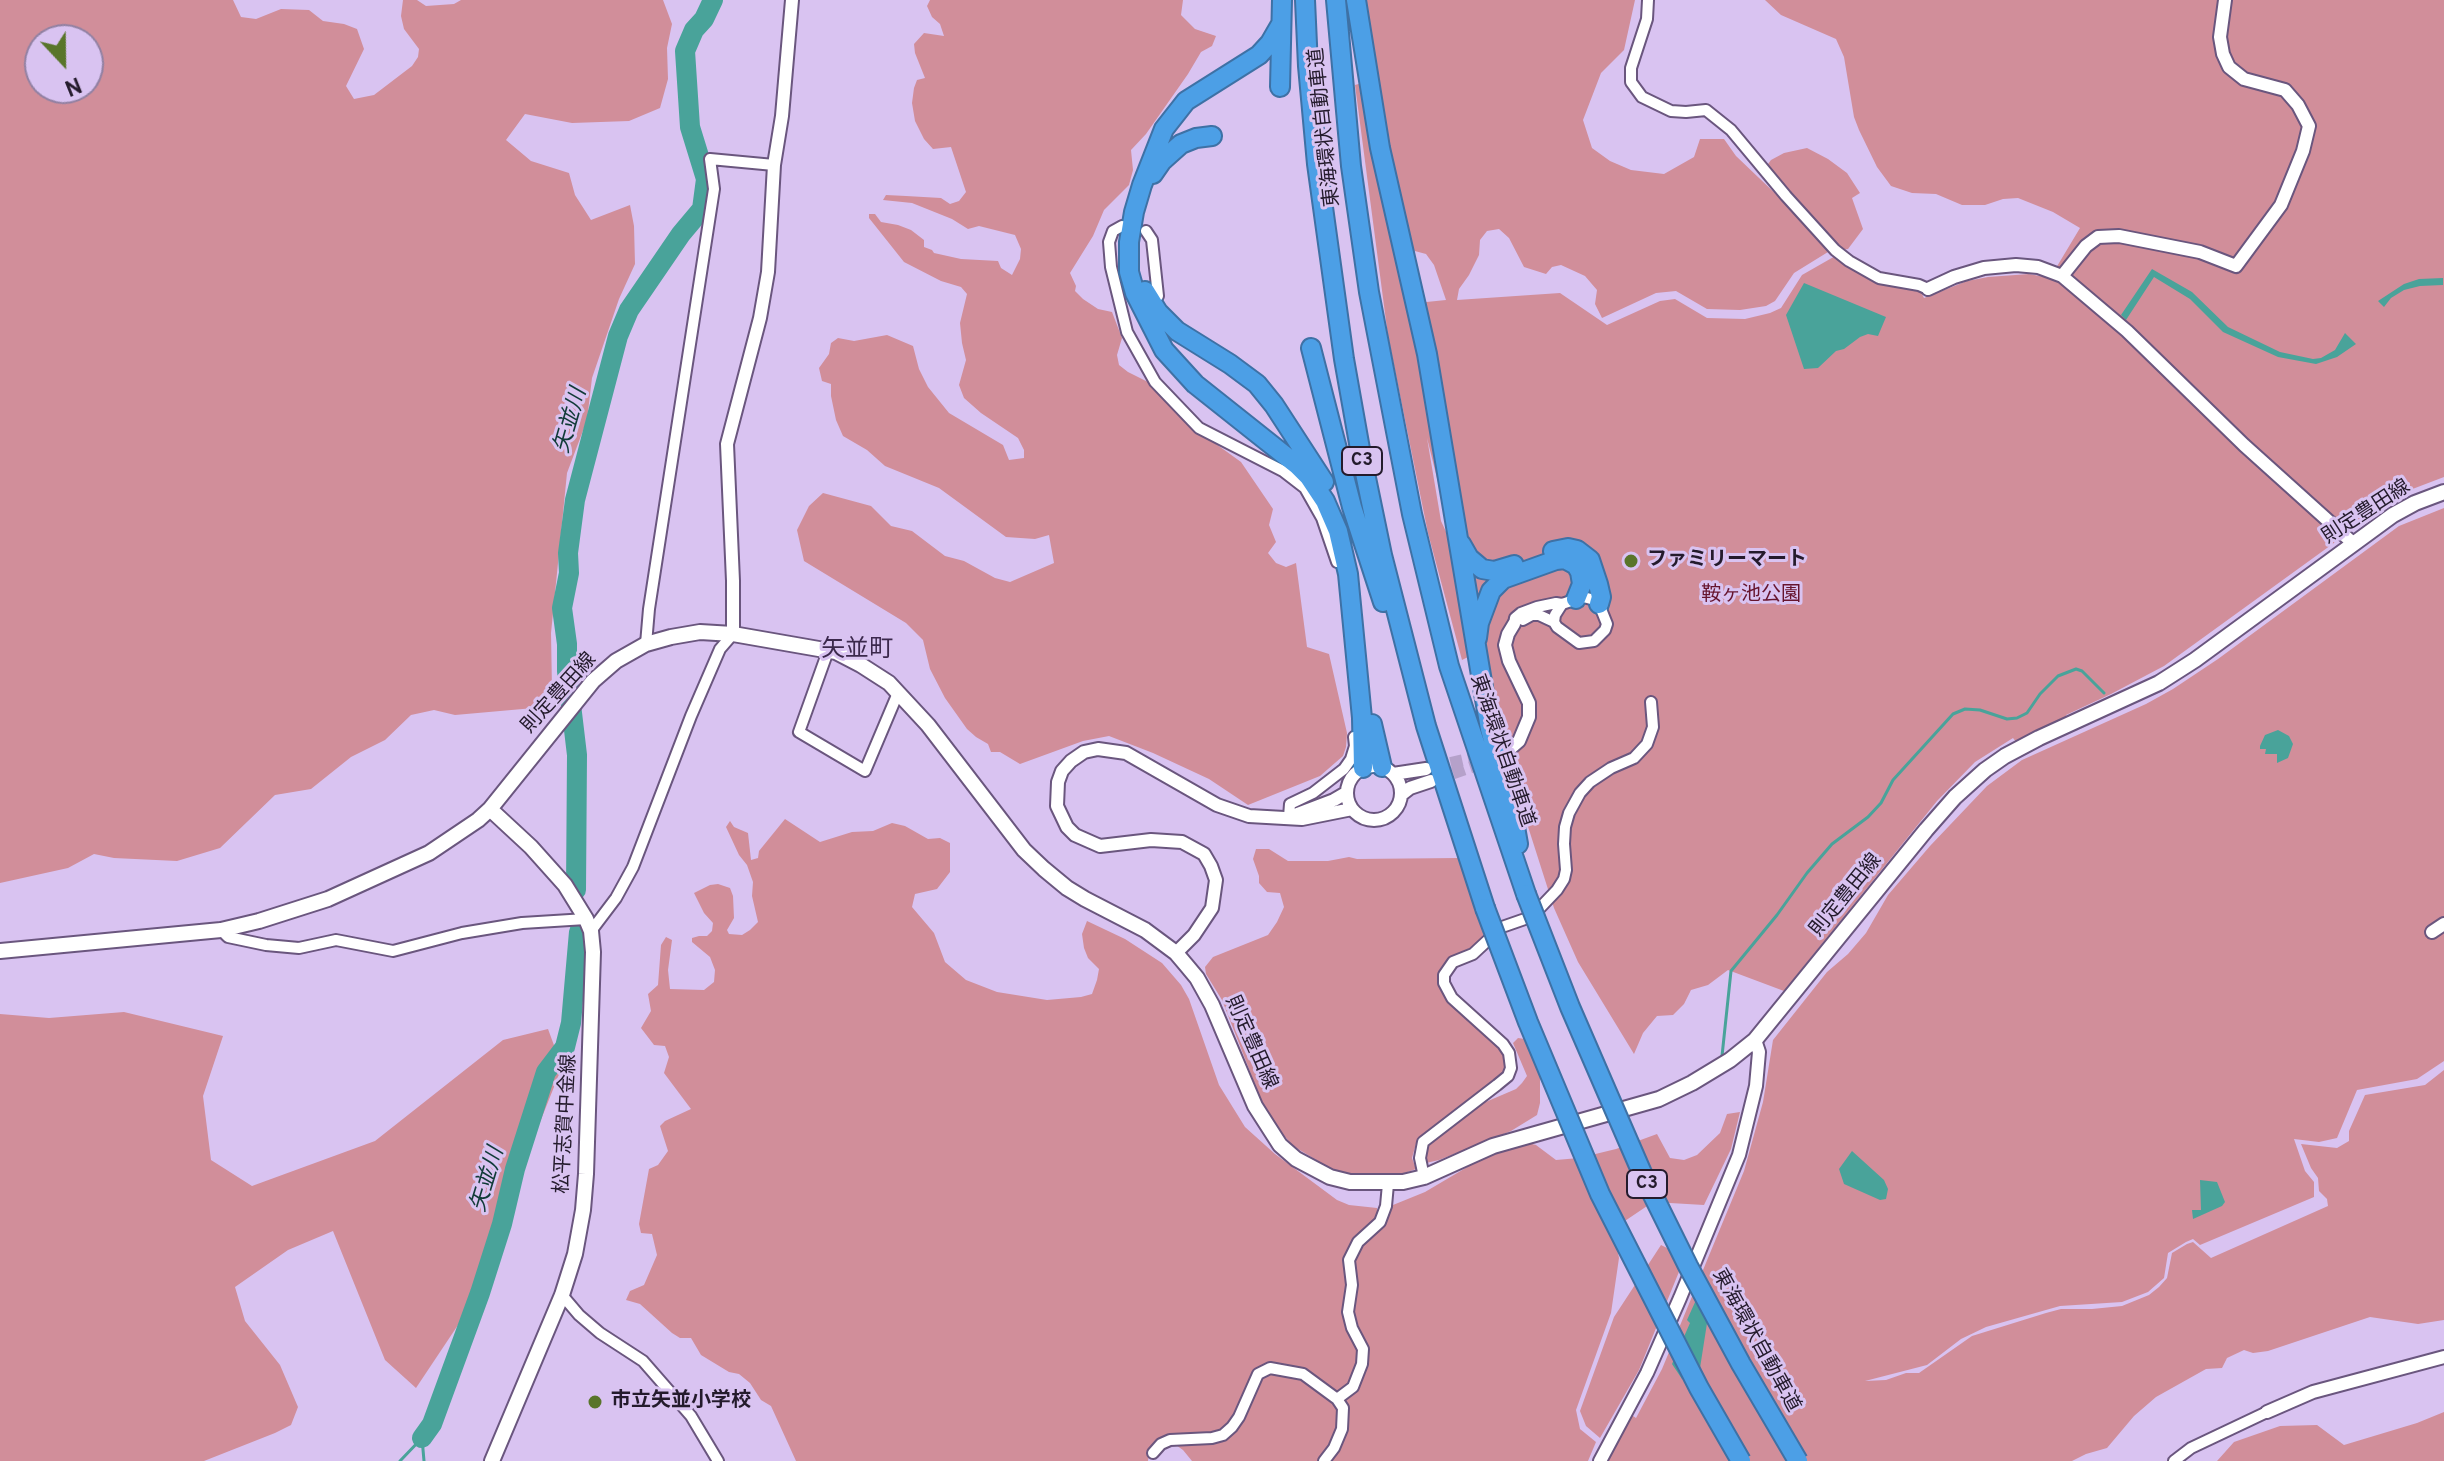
<!DOCTYPE html>
<meta charset="utf-8">
<style>
body{margin:0}
#map{position:relative;width:2444px;height:1461px;overflow:hidden;background:#d9c3f1;font-family:Overpass,sans-serif}
canvas{display:block}
.north{position:absolute;left:24px;top:24px;width:80px;height:80px;box-sizing:border-box;background:#d9c3f1;border:2px solid #9180a2;border-radius:50%;rotate:158deg;font-size:22px;font-weight:700;line-height:32px;text-align:center;color:#241b2c}
.north::after{content:'';display:block;margin:auto;width:28px;height:36px;background:#59752a;clip-path:polygon(50% 0,100% 100%,50% 72%,0 100%)}
</style>
<div id="map">
<canvas width="2444" height="1461"></canvas>
<div class="north">N</div>
</div>
<script>
const context = document.querySelector('canvas').getContext('2d');
context.lineJoin = 'round';
function fillPath(path, color) {
  context.fillStyle = color;
  context.fill(path, 'evenodd');
}
function shape(rows) {
  const path = new Path2D();
  for (const r of rows) {
    if (r.length === 3) {
      path.moveTo(r[0] + r[2], r[1]);
      path.arc(r[0], r[1], r[2], 0, 2 * Math.PI);
      continue;
    }
    path.moveTo(r[0], r[1]);
    for (let i = 2; i < r.length; i += 2) path.lineTo(r[i], r[i + 1]);
  }
  return path;
}
function trace(path, color, width, dash) {
  context.strokeStyle = color;
  context.lineWidth = width;
  context.lineCap = dash ? 'butt' : 'round';
  context.setLineDash(dash || []);
  context.stroke(path);
}
function label(font, color, halo, rows, align = 'center') {
  context.font = font + ' Overpass,"Noto Sans JP",sans-serif';
  context.lineWidth = 6;
  context.setLineDash([]);
  context.textBaseline = 'middle';
  context.strokeStyle = halo;
  context.fillStyle = color;
  for (const [text, x, y, turn = 0] of rows) {
    context.save();
    context.translate(x, y);
    context.rotate((+turn || 0) * Math.PI / 180);
    context.textAlign = isNaN(turn) ? turn : align;
    if (halo) context.strokeText(text, 0, 0);
    context.fillText(text, 0, 0);
    context.restore();
  }
}
fillPath(shape([
 [0,0,233,0,241,17,256,19,281,9,309,10,323,21,344,24,357,29,364,49,346,86,354,99,374,95,412,66,418,57,419,49,404,29,401,16,403,0,417,0,426,6,454,4,461,0,663,0,672,24,667,48,668,79,660,108,629,121,572,123,525,114,506,140,531,161,569,173,575,195,591,220,630,205,634,226,635,264,619,299,592,378,587,420,567,473,551,633,552,690,534,708,455,715,434,710,411,715,385,740,351,757,311,789,275,795,220,848,177,861,114,858,94,854,68,868,0,883],
 [40,40,88,40,88,88,40,88],
 [930,0,1183,0,1181,15,1195,29,1216,36,1212,46,1201,52,1188,74,1146,134,1131,150,1133,170,1129,185,1104,210,1093,236,1070,273,1076,286,1075,291,1083,299,1098,309,1112,312,1122,338,1117,355,1119,365,1128,372,1154,385,1198,431,1241,462,1273,509,1269,525,1276,542,1268,553,1276,563,1286,567,1296,563,1307,647,1329,654,1347,733,1346,747,1343,756,1320,776,1248,805,1209,779,1153,753,1109,736,1083,741,1020,764,1000,752,991,752,988,744,976,737,967,729,945,698,930,669,923,640,906,623,804,561,797,530,809,506,823,493,871,506,891,526,912,531,945,556,964,561,995,578,1010,582,1054,563,1049,535,1035,539,1006,537,939,488,885,466,867,450,843,436,836,420,831,396,831,384,822,381,819,368,829,354,831,343,838,338,854,341,887,335,913,346,919,369,928,387,949,413,1003,445,1009,460,1024,458,1024,450,1018,438,981,413,964,398,959,385,966,360,962,343,960,323,967,294,961,287,941,281,904,262,869,218,869,214,875,214,881,222,898,225,911,230,924,240,924,247,932,250,934,253,961,259,998,261,1001,268,1012,275,1020,259,1021,249,1015,235,979,226,968,229,952,219,912,203,883,200,886,195,906,196,941,198,950,204,959,201,966,192,951,147,933,149,924,139,915,121,912,103,914,88,917,80,925,78,915,53,914,44,924,33,944,36,940,24,932,17,927,6],
 [1362,0,1635,0,1624,50,1601,73,1583,120,1592,148,1610,161,1631,170,1664,174,1694,157,1700,139,1724,139,1736,156,1780,198,1828,252,1794,273,1775,301,1766,306,1740,310,1707,309,1676,291,1656,293,1602,318,1595,304,1597,290,1585,276,1561,265,1552,267,1546,274,1524,267,1509,238,1499,229,1487,231,1480,240,1479,255,1469,275,1459,289,1457,300,1560,293,1607,325,1660,301,1675,299,1707,318,1745,319,1770,313,1781,308,1802,275,1837,255,1859,272,1919,288,1924,298,1967,281,1988,277,2029,274,2050,278,2080,228,2053,212,2018,198,2003,199,1985,205,1962,205,1936,194,1912,193,1891,186,1877,167,1859,130,1854,117,1844,57,1836,39,1781,15,1765,0,2444,0,2444,477,2402,493,2385,503,2356,527,2164,666,2111,694,2066,715,2067,718,2017,743,2013,738,1975,762,1937,801,1784,991,1728,970,1708,985,1691,990,1684,1004,1673,1015,1657,1016,1643,1033,1634,1054,1578,962,1554,908,1508,764,1427,438,1441,521,1448,536,1468,657,1462,660,1428,533,1388,336,1355,85,1362,83,1407,304,1446,300,1434,265,1426,254,1411,250,1379,101],
 [1807,148,1828,159,1847,173,1860,193,1852,198,1863,229,1848,249,1841,250,1765,168,1771,160,1784,153],
 [2444,508,2444,1061,2417,1079,2357,1090,2337,1138,2319,1142,2294,1139,2305,1171,2314,1182,2314,1197,2200,1245,2193,1239,2186,1242,2168,1253,2164,1278,2148,1292,2122,1302,2060,1306,1986,1327,1961,1339,1927,1365,1865,1381,1886,1380,1906,1373,1919,1373,1972,1336,2046,1313,2061,1309,2092,1309,2122,1306,2149,1295,2159,1287,2167,1278,2172,1253,2187,1244,2193,1242,2211,1258,2328,1206,2327,1199,2319,1191,2318,1178,2311,1168,2301,1144,2337,1148,2349,1141,2349,1131,2365,1095,2425,1085,2444,1070,2444,1320,2418,1324,2370,1317,2268,1351,2253,1353,2244,1350,2227,1358,2222,1368,2206,1369,2156,1397,2134,1416,2107,1448,2086,1454,2072,1461,1606,1461,1630,1414,1636,1418,1662,1369,1744,1171,1763,1102,1773,1040,1827,972,1848,954,1866,933,1888,895,1930,846,1987,786,2022,760,2146,704,2173,689,2218,659,2399,526],
 [785,819,820,842,852,832,873,831,892,823,905,826,928,839,940,838,950,843,950,872,937,889,915,894,912,907,934,933,945,962,966,980,997,992,1047,1000,1081,997,1092,994,1097,980,1099,969,1088,958,1084,948,1082,934,1087,921,1125,939,1162,963,1181,985,1189,999,1219,1085,1245,1127,1275,1154,1337,1200,1349,1205,1377,1208,1377,1221,1358,1238,1349,1293,1360,1353,1358,1364,1348,1386,1336,1394,1304,1370,1283,1364,1266,1365,1229,1425,1219,1432,1149,1450,1148,1461,796,1461,771,1406,761,1400,750,1383,739,1374,729,1372,701,1355,691,1338,680,1338,672,1333,640,1304,626,1300,630,1291,644,1285,657,1255,652,1234,641,1233,639,1224,649,1169,658,1165,668,1151,660,1126,665,1121,691,1109,664,1073,669,1057,665,1046,654,1045,641,1028,651,1011,648,994,658,985,661,945,666,937,672,940,668,970,670,989,704,990,714,982,715,970,710,957,692,942,692,938,699,936,707,936,712,931,713,923,704,913,694,893,710,885,718,884,730,888,733,896,734,918,727,930,729,934,742,935,750,930,758,922,752,896,753,882,747,865,739,855,726,827,730,821,734,827,748,833,751,860,758,858,759,851],
 [1256,849,1269,849,1288,861,1328,861,1349,857,1357,859,1458,858,1485,933,1474,946,1451,957,1443,966,1438,978,1438,985,1448,1001,1487,1033,1506,1057,1506,1063,1503,1073,1497,1079,1417,1140,1412,1158,1416,1169,1396,1176,1351,1175,1333,1170,1293,1146,1274,1124,1260,1097,1222,1000,1206,974,1205,967,1213,957,1268,935,1277,922,1284,907,1280,893,1267,892,1259,883,1259,876,1253,859],
 [124,1012,223,1036,203,1096,211,1160,252,1186,375,1141,503,1040,548,1029,562,1067,460,1322,416,1388,385,1360,333,1231,288,1250,235,1287,245,1321,280,1365,298,1407,291,1425,275,1433,204,1461,0,1461,0,1014,49,1018],
 [1518,1038,1525,1039,1540,1075,1540,1103,1537,1115,1511,1131,1439,1160,1426,1163,1424,1157,1425,1151,1435,1138,1447,1127,1481,1104,1516,1089,1522,1083,1527,1076,1513,1043],
 [1740,1112,1731,1149,1704,1205,1653,1202,1613,1229,1619,1258,1611,1313,1576,1410,1580,1429,1596,1442,1588,1461,1329,1461,1336,1450,1343,1400,1365,1363,1351,1309,1352,1260,1360,1244,1384,1222,1393,1205,1425,1192,1486,1156,1528,1143,1536,1145,1556,1160,1579,1158,1616,1149,1657,1134,1670,1158,1684,1160,1697,1155,1720,1133,1727,1114],
 [1661,1245,1685,1257,1639,1370,1600,1438,1586,1426,1580,1411,1614,1317],
 [1266,1373,1295,1374,1335,1401,1341,1413,1341,1420,1331,1447,1321,1461,1192,1461,1183,1450,1173,1443,1226,1436,1258,1379],
 [2444,1412,2444,1461,2217,1461,2234,1442,2280,1426,2317,1425,2344,1445,2417,1423]
]), '#d18e9a');
fillPath(shape([
 [2152,269,2192,292,2228,327,2280,352,2313,359,2321,358,2335,350,2345,333,2356,344,2337,357,2316,364,2278,357,2223,332,2190,299,2154,277,2126,320,2121,315],
 [2443,278,2443,285,2420,286,2404,290,2391,298,2384,307,2378,301,2404,284,2419,279],
 [1804,283,1886,317,1878,336,1868,334,1860,337,1844,349,1836,351,1818,368,1804,369,1786,315],
 [2278,730,2289,736,2293,744,2288,758,2277,763,2277,754,2265,754,2266,749,2260,749,2260,746,2265,735],
 [1852,1151,1884,1180,1888,1189,1886,1199,1880,1200,1844,1184,1839,1169],
 [2200,1180,2217,1182,2225,1202,2222,1206,2193,1219,2192,1210,2201,1210],
 [1696,1300,1710,1304,1700,1368,1682,1379,1672,1364,1690,1323,1687,1320]
]), '#49a39a');
trace(shape([
 [1722,1056,1731,971,1777,915,1807,873,1832,844,1868,817,1881,803,1893,780,1953,714,1965,709,1980,710,2007,719,2017,718,2027,713,2040,694,2058,676,2076,669,2082,671,2104,693],
 [422,1438,424,1461],
 [400,1461,422,1438]
]), '#49a39a', 3);
trace(shape([
 [576,890,577,755,567,671,567,644,562,608,569,573,568,553,575,500,618,336,629,310,681,234,702,209,706,179,690,127,685,51,694,30,704,19,713,0],
 [422,1438,432,1424,480,1293,502,1224,515,1169,546,1072,565,1047,571,1023,579,932]
]), '#49a39a', 20);
trace(shape([
 [1433,767,1486,755],
 [1436,779,1486,762]
]), '#b5a1ca', 12, [12, 6]);
const minor = shape([
 [1648,0,1647,19,1631,68,1631,82,1642,97,1671,111,1686,112,1706,110,1731,130,1786,196,1835,250,1849,261,1879,278,1919,285,1928,289],
 [1122,226,1113,231,1109,242,1111,267,1127,332,1155,382,1199,428,1283,471,1305,488,1322,518,1337,562],
 [1146,231,1152,240,1158,296],
 [1583,597,1595,600,1599,604,1607,624,1605,630,1594,641,1579,643,1557,627,1554,622,1555,615,1562,604,1583,597],
 [1523,620,1532,615,1539,615,1554,622],
 [1514,624,1515,618,1521,613,1537,607,1556,603,1562,604],
 [646,644,649,609,714,189,710,159,774,165],
 [828,651,799,732,865,771,898,693],
 [1289,817,1290,804,1313,793,1344,769,1351,759,1355,746,1354,737],
 [221,930,228,937,266,945,299,948,336,940,393,951,462,933,522,923,586,919],
 [591,931,616,898,633,867,691,716,720,649,733,634],
 [1424,1177,1420,1158,1423,1142,1497,1085,1508,1076,1511,1068,1509,1053,1503,1044,1452,998,1444,983,1444,975,1453,962,1473,954,1502,927,1525,919,1536,912,1557,890,1564,879,1566,870,1564,844,1565,827,1569,813,1580,793,1590,782,1611,768,1634,758,1647,744,1653,727,1651,702],
 [562,1295,579,1315,600,1333,643,1361,691,1416,718,1461],
 [1337,1399,1353,1387,1362,1364,1363,1349,1352,1328,1348,1312,1352,1285,1349,1260,1358,1242,1380,1222,1386,1206,1388,1184],
 [1153,1453,1161,1444,1170,1440,1212,1438,1223,1435,1232,1427,1239,1417,1258,1374,1270,1368,1303,1374,1337,1399,1343,1408,1342,1429,1334,1448,1324,1461],
 [2174,1461,2191,1448,2267,1412]
]);
const tertiary = shape([
 [2062,276,2086,246,2098,237,2119,236,2200,252,2236,266,2281,205,2303,151,2309,126,2298,105,2285,90,2244,79,2229,67,2223,54,2220,37,2225,0],
 [1928,289,1954,277,1984,268,2016,265,2038,267,2062,276,2127,331,2244,445,2354,544],
 [733,634,733,581,727,444,760,318,768,272,774,165,782,116,792,0],
 [1504,754,1519,741,1529,717,1529,703,1509,661,1505,645,1508,634,1514,624],
 [1374,793,27],
 [1393,774,1426,769],
 [1401,795,1410,788,1431,781],
 [1292,816,1334,800,1346,793],
 [2432,932,2444,924],
 [1176,953,1194,935,1212,908,1216,880,1211,866,1204,854,1182,842,1151,840,1100,846,1075,835,1067,827,1057,806,1058,782,1062,771,1071,761,1084,752,1098,749,1126,753,1217,805,1249,816,1302,819,1352,809],
 [2267,1412,2313,1392,2444,1357],
 [1600,1461,1647,1373,1680,1298,1739,1155,1756,1086,1759,1052,1755,1040]
]);
const secondary = shape([
 [490,809,531,847,565,885,586,919,591,931,593,952,586,1174,583,1210,575,1254,562,1295,492,1461],
 [0,951,221,930,259,921,328,899,429,853,478,820,490,809,593,681,616,661,646,644,671,637,700,632,733,634,836,652,861,665,889,683,928,725,1024,850,1044,869,1067,888,1085,899,1145,930,1176,953,1187,966,1197,978,1212,1005,1255,1106,1280,1145,1296,1159,1330,1177,1350,1182,1403,1182,1424,1177,1493,1146,1659,1099,1692,1083,1730,1060,1755,1040,1926,830,1955,797,1985,770,2005,756,2039,738,2159,683,2195,660,2393,515,2415,503,2444,492]
]);
const motorway = shape([
 [1305,0,1308,66,1317,164,1344,359,1360,449,1382,555,1426,726,1485,908],
 [1336,0,1351,166,1369,292,1412,514,1449,666,1526,894],
 [1356,0,1380,148,1427,354,1490,729,1512,810,1518,844],
 [1281,24,1270,43,1259,55,1186,101,1164,129,1142,185,1134,212,1129,242,1129,272,1135,293,1164,350,1195,384,1297,465,1309,477,1325,501,1338,531,1348,574,1362,718,1363,768],
 [1280,87,1282,0],
 [1153,174,1162,161,1181,144,1196,138,1212,136],
 [1145,291,1158,312,1177,331,1230,364,1257,384,1274,405,1324,482],
 [1311,348,1352,507,1383,602],
 [1461,544,1469,558,1482,569,1494,571,1514,565],
 [1553,551,1568,548,1577,550,1590,560,1598,584,1601,597,1599,604],
 [1477,638,1479,623,1491,591,1503,579,1556,560,1565,559,1576,565,1580,572,1582,584,1576,599],
 [1372,724,1382,767]
]);
trace(minor, '#6a567e', 14);
trace(tertiary, '#6a567e', 16);
trace(secondary, '#6a567e', 18);
trace(motorway, '#3e71a5', 22);
trace(minor, '#fff', 10);
trace(tertiary, '#fff', 12);
trace(secondary, '#fff', 14);
trace(motorway, '#4c9fe6', 18);
const motorwayBridge = shape([
 [1526,894,1570,1007,1642,1173,1688,1266,1741,1364,1798,1461],
 [1485,908,1528,1022,1600,1194,1699,1388,1741,1461]
]);
trace(motorwayBridge, '#3e71a5', 22, []);
trace(motorwayBridge, '#4c9fe6', 18);
for (const [x, y, r, color] of [
 [1631,561,8,"#59752a"],
 [595,1402,8,"#59752a"]
]) {
  const dot = new Path2D();
  dot.arc(x, y, r, 0, 2 * Math.PI);
  context.fillStyle = color;
  context.fill(dot);
  trace(dot, '#d9c3f1', 3);
}
for (const [x, y, w] of [
 [1362,461,40],
 [1647,1184,40]
]) {
  const box = new Path2D();
  box.roundRect(x - w / 2, y - 14, w, 28, 6);
  context.fillStyle = '#d9c3f1';
  context.fill(box);
  trace(box, '#241b2c', 2);
}
label('bold 18px', '#241b2c', null, [
 ["C3",1362,461],
 ["C3",1647,1184]
]);
label('20px', '#241b2c', '#d9c3f1', [
 ["東海環状自動車道",1326,127,-96],
 ["則定豊田線",2367,513,-33],
 ["則定豊田線",560,694,-48],
 ["東海環状自動車道",1501,751,71],
 ["則定豊田線",1847,896,-51],
 ["則定豊田線",1250,1043,66],
 ["松平志賀中金線",567,1124,-87],
 ["東海環状自動車道",1755,1341,61]
]);
label('bold 20px', '#241b2c', '#d9c3f1', [
 ["ファミリーマート",1647,561],
 ["市立矢並小学校",611,1402]
], 'left');
label('20px', '#66142e', '#d9c3f1', [
 ["鞍ヶ池公園",1751,596]
]);
label('italic 22px', '#103a37', '#d9c3f1', [
 ["矢並川",572,421,-74],
 ["矢並川",489,1180,-73]
]);
label('24px', '#3b284c', '#d9c3f1', [
 ["矢並町",857,651]
]);
</script>
